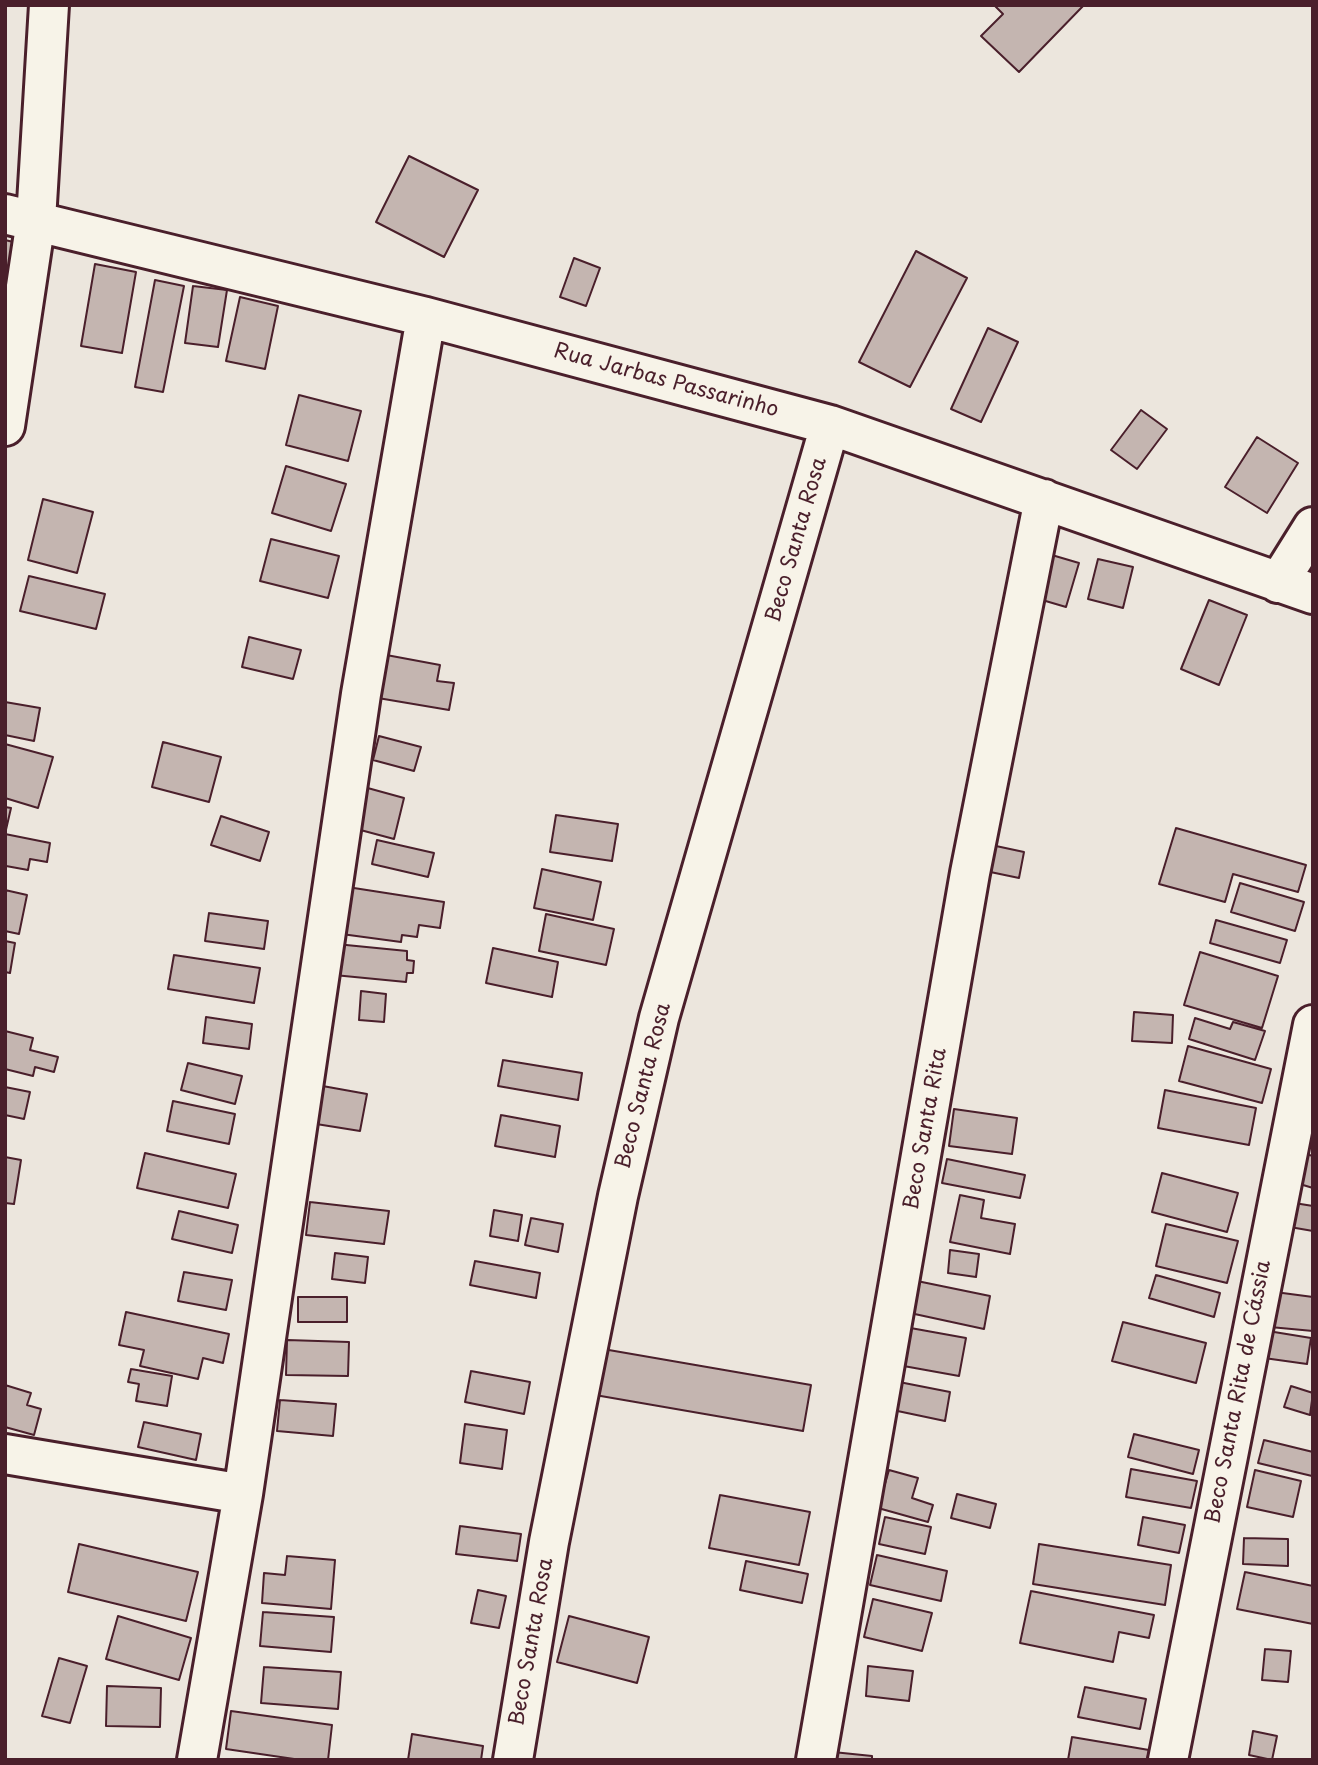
<!DOCTYPE html>
<meta charset="utf-8">
<style>
body{margin:0}
#map{position:relative;width:1318px;height:1765px;overflow:hidden;background:#ece6dd;font-family:"Playpen Sans",sans-serif}
canvas{display:block}
.frame{position:absolute;inset:0;border:7px solid #4a1f2b;pointer-events:none}
</style>
<div id="map">
<canvas width="1318" height="1765"></canvas>
<div class="frame"></div>
</div>
<script>
const context = document.querySelector('canvas').getContext('2d');
context.lineJoin = 'round';
function fillPath(path, color) {
  context.fillStyle = color;
  context.fill(path, 'evenodd');
}
function shape(rows) {
  const path = new Path2D();
  for (const r of rows) {
    path.moveTo(r[0], r[1]);
    for (let i = 2; i < r.length; i += 2) path.lineTo(r[i], r[i + 1]);
  }
  return path;
}
function trace(path, color, width, dash) {
  context.strokeStyle = color;
  context.lineWidth = width;
  context.lineCap = dash ? 'butt' : 'round';
  context.setLineDash(dash || []);
  context.stroke(path);
}
function label(font, color, halo, rows, align = 'center') {
  context.font = font + ' "Playpen Sans",sans-serif';
  context.lineWidth = 7;
  context.setLineDash([]);
  context.textBaseline = 'middle';
  context.strokeStyle = halo;
  context.fillStyle = color;
  for (const [text, x, y, turn = 0] of rows) {
    context.save();
    context.translate(x, y);
    context.rotate((+turn || 0) * Math.PI / 180);
    context.textAlign = isNaN(turn) ? turn : align;
    if (halo) context.strokeText(text, 0, 0);
    context.fillText(text, 0, 0);
    context.restore();
  }
}
const building = shape([
 [994,5,1084,5,1019,72,981,36,1003,14,994,5],
 [409,156,478,190,444,257,376,222,409,156],
 [5,240,26,245,5,328,5,240],
 [916,251,967,278,910,387,859,362,916,251],
 [574,258,600,268,586,306,560,297,574,258],
 [95,264,136,272,122,353,81,346,95,264],
 [155,280,184,286,163,392,135,387,155,280],
 [193,286,227,290,218,347,185,343,193,286],
 [240,297,278,306,265,369,226,361,240,297],
 [988,328,1018,342,981,422,951,409,988,328],
 [299,395,361,411,348,461,286,445,299,395],
 [1141,410,1167,429,1137,469,1111,450,1141,410],
 [1257,437,1298,463,1267,513,1225,487,1257,437],
 [286,466,346,484,331,531,272,513,286,466],
 [43,499,93,512,77,573,28,560,43,499],
 [271,539,339,556,328,598,260,581,271,539],
 [1045,553,1079,563,1066,607,1032,597,1045,553],
 [1098,559,1133,567,1123,608,1088,599,1098,559],
 [29,576,105,594,96,629,20,611,29,576],
 [1209,600,1247,615,1219,685,1181,669,1209,600],
 [249,637,301,650,293,679,242,667,249,637],
 [381,654,440,665,437,681,454,683,449,710,372,697,381,654],
 [5,702,40,708,34,741,5,735,5,702],
 [379,736,421,747,414,771,373,760,379,736],
 [163,742,221,757,209,802,152,787,163,742],
 [5,744,53,757,38,808,5,798,5,744],
 [364,787,404,798,394,839,353,828,364,787],
 [5,807,11,808,5,834,50,843,47,862,30,859,28,870,6,866,5,872,5,807],
 [556,815,618,824,612,861,550,852,556,815],
 [221,816,269,832,260,861,211,845,221,816],
 [1176,828,1306,865,1298,892,1233,874,1225,902,1159,884,1176,828],
 [377,840,434,853,428,877,372,864,377,840],
 [982,843,1024,852,1019,878,976,869,982,843],
 [542,869,601,882,593,920,534,908,542,869],
 [1240,883,1304,902,1295,931,1231,912,1240,883],
 [341,886,444,902,440,928,419,925,417,937,402,935,401,942,334,933,341,886],
 [5,890,27,895,19,934,5,931,5,890],
 [209,913,268,921,264,949,205,941,209,913],
 [546,914,614,929,606,965,539,951,546,914],
 [1216,920,1287,940,1280,963,1210,943,1216,920],
 [5,941,15,943,10,973,5,972,5,941],
 [336,944,407,951,407,960,414,961,413,973,407,973,406,982,334,975,336,944],
 [493,948,558,962,552,997,486,983,493,948],
 [1200,952,1278,976,1262,1028,1184,1005,1200,952],
 [174,955,260,968,254,1003,168,989,174,955],
 [361,991,386,994,384,1022,359,1020,361,991],
 [1134,1012,1173,1015,1172,1043,1132,1041,1134,1012],
 [206,1017,252,1024,249,1049,203,1043,206,1017],
 [1195,1018,1230,1029,1233,1022,1265,1031,1255,1060,1189,1039,1195,1018],
 [5,1031,33,1038,30,1050,58,1057,54,1072,35,1067,33,1076,5,1069,5,1031],
 [1188,1046,1271,1069,1262,1103,1179,1081,1188,1046],
 [503,1060,582,1073,578,1100,498,1086,503,1060],
 [188,1063,242,1076,235,1104,181,1090,188,1063],
 [317,1085,367,1094,360,1131,310,1123,317,1085],
 [5,1087,30,1092,24,1119,5,1115,5,1087],
 [1165,1090,1256,1108,1249,1145,1158,1128,1165,1090],
 [173,1101,235,1114,229,1144,167,1131,173,1101],
 [954,1109,1017,1118,1012,1154,949,1146,954,1109],
 [501,1115,560,1126,555,1157,495,1146,501,1115],
 [145,1153,236,1174,228,1208,137,1188,145,1153],
 [1302,1153,1313,1156,1313,1188,1293,1182,1302,1153],
 [5,1157,21,1160,14,1204,5,1203,5,1157],
 [947,1159,1025,1175,1020,1198,942,1183,947,1159],
 [1162,1173,1238,1193,1227,1232,1152,1212,1162,1173],
 [960,1195,984,1200,981,1218,1015,1224,1010,1254,950,1242,960,1195],
 [310,1202,389,1211,384,1244,306,1235,310,1202],
 [1288,1202,1313,1206,1313,1231,1284,1226,1288,1202],
 [494,1210,522,1215,518,1241,490,1236,494,1210],
 [179,1211,238,1225,232,1253,172,1239,179,1211],
 [531,1218,563,1224,558,1252,525,1245,531,1218],
 [1166,1224,1238,1241,1227,1283,1156,1266,1166,1224],
 [950,1250,979,1254,976,1277,948,1273,950,1250],
 [335,1253,368,1257,365,1283,332,1279,335,1253],
 [475,1261,540,1273,536,1298,470,1285,475,1261],
 [184,1272,232,1280,226,1310,178,1301,184,1272],
 [1156,1275,1220,1293,1214,1317,1149,1298,1156,1275],
 [917,1281,990,1296,984,1329,910,1313,917,1281],
 [1275,1292,1313,1297,1313,1331,1270,1327,1275,1292],
 [298,1297,347,1297,347,1322,298,1322,298,1297],
 [126,1312,229,1334,223,1363,203,1358,198,1379,140,1366,144,1350,119,1345,126,1312],
 [1123,1322,1206,1343,1196,1383,1112,1361,1123,1322],
 [905,1327,966,1338,959,1376,898,1365,905,1327],
 [1268,1331,1311,1338,1307,1364,1264,1358,1268,1331],
 [287,1340,349,1342,348,1376,286,1375,287,1340],
 [603,1349,811,1385,803,1431,595,1395,603,1349],
 [131,1369,172,1376,167,1406,136,1401,139,1384,128,1382,131,1369],
 [471,1371,530,1382,524,1414,465,1402,471,1371],
 [894,1381,950,1392,945,1421,888,1409,894,1381],
 [5,1385,31,1393,27,1405,41,1409,34,1435,5,1427,5,1385],
 [1291,1386,1313,1393,1310,1415,1284,1407,1291,1386],
 [280,1400,336,1404,333,1436,277,1431,280,1400],
 [144,1422,201,1434,196,1460,138,1447,144,1422],
 [465,1424,507,1430,502,1469,460,1463,465,1424],
 [1134,1434,1199,1450,1193,1474,1128,1457,1134,1434],
 [1264,1440,1313,1452,1312,1476,1258,1463,1264,1440],
 [1131,1469,1197,1481,1191,1508,1126,1497,1131,1469],
 [889,1470,918,1478,912,1498,933,1505,928,1522,878,1508,889,1470],
 [1255,1470,1301,1481,1293,1517,1247,1507,1255,1470],
 [957,1494,996,1504,990,1528,951,1518,957,1494],
 [720,1495,810,1512,799,1565,709,1548,720,1495],
 [885,1517,931,1527,925,1554,879,1544,885,1517],
 [1143,1517,1185,1525,1179,1553,1138,1545,1143,1517],
 [460,1526,521,1534,517,1561,456,1554,460,1526],
 [1244,1538,1288,1539,1288,1566,1243,1564,1244,1538],
 [79,1544,198,1572,186,1621,68,1592,79,1544],
 [1039,1544,1171,1565,1165,1605,1033,1584,1039,1544],
 [877,1555,947,1571,941,1601,870,1585,877,1555],
 [287,1556,335,1560,331,1609,262,1603,264,1573,285,1575,287,1556],
 [746,1561,808,1574,802,1603,740,1590,746,1561],
 [1245,1572,1313,1586,1313,1624,1237,1609,1245,1572],
 [478,1590,506,1596,499,1628,471,1623,478,1590],
 [1031,1591,1154,1615,1149,1638,1119,1632,1113,1662,1020,1643,1031,1591],
 [873,1599,932,1613,922,1651,864,1637,873,1599],
 [263,1612,334,1617,331,1652,260,1646,263,1612],
 [118,1616,191,1638,179,1680,106,1659,118,1616],
 [569,1616,649,1637,637,1683,557,1662,569,1616],
 [1265,1649,1291,1651,1288,1682,1262,1680,1265,1649],
 [59,1658,87,1666,70,1723,42,1716,59,1658],
 [868,1666,913,1671,909,1701,866,1696,868,1666],
 [264,1667,341,1672,338,1709,261,1703,264,1667],
 [107,1686,161,1688,160,1727,106,1726,107,1686],
 [1085,1687,1146,1699,1140,1729,1078,1717,1085,1687],
 [231,1711,332,1725,328,1760,301,1760,226,1749,231,1711],
 [1253,1731,1277,1736,1272,1760,1249,1755,1253,1731],
 [412,1734,483,1746,481,1760,408,1760,412,1734],
 [1072,1737,1149,1750,1147,1760,1068,1760,1072,1737],
 [833,1752,872,1756,872,1760,833,1760,833,1752]
]);
fillPath(building, '#c4b5b0');
trace(building, '#4a1f2b', 2);
const minor = shape([
 [5,214,426,317,830,425,1313,594],
 [5,426,36,220,49,5],
 [1278,583,1313,527],
 [5,1454,243,1494],
 [197,1760,243,1494,361,694,426,317],
 [513,1760,549,1542,618,1196,659,1018,830,425],
 [816,1760,970,873,1044,499],
 [1168,1760,1313,1025]
]);
trace(minor, '#4a1f2b', 44);
trace(minor, '#f7f3e8', 38);
label('21px', '#4a1f2b', '#f7f3e8', [
 ["Rua Jarbas Passarinho",666,381,15],
 ["Beco Santa Rosa",797,540,-74],
 ["Beco Santa Rosa",644,1086,-76],
 ["Beco Santa Rita",926,1129,-80],
 ["Beco Santa Rita de Cássia",1239,1392,-79],
 ["Beco Santa Rosa",532,1642,-80]
]);
</script>
